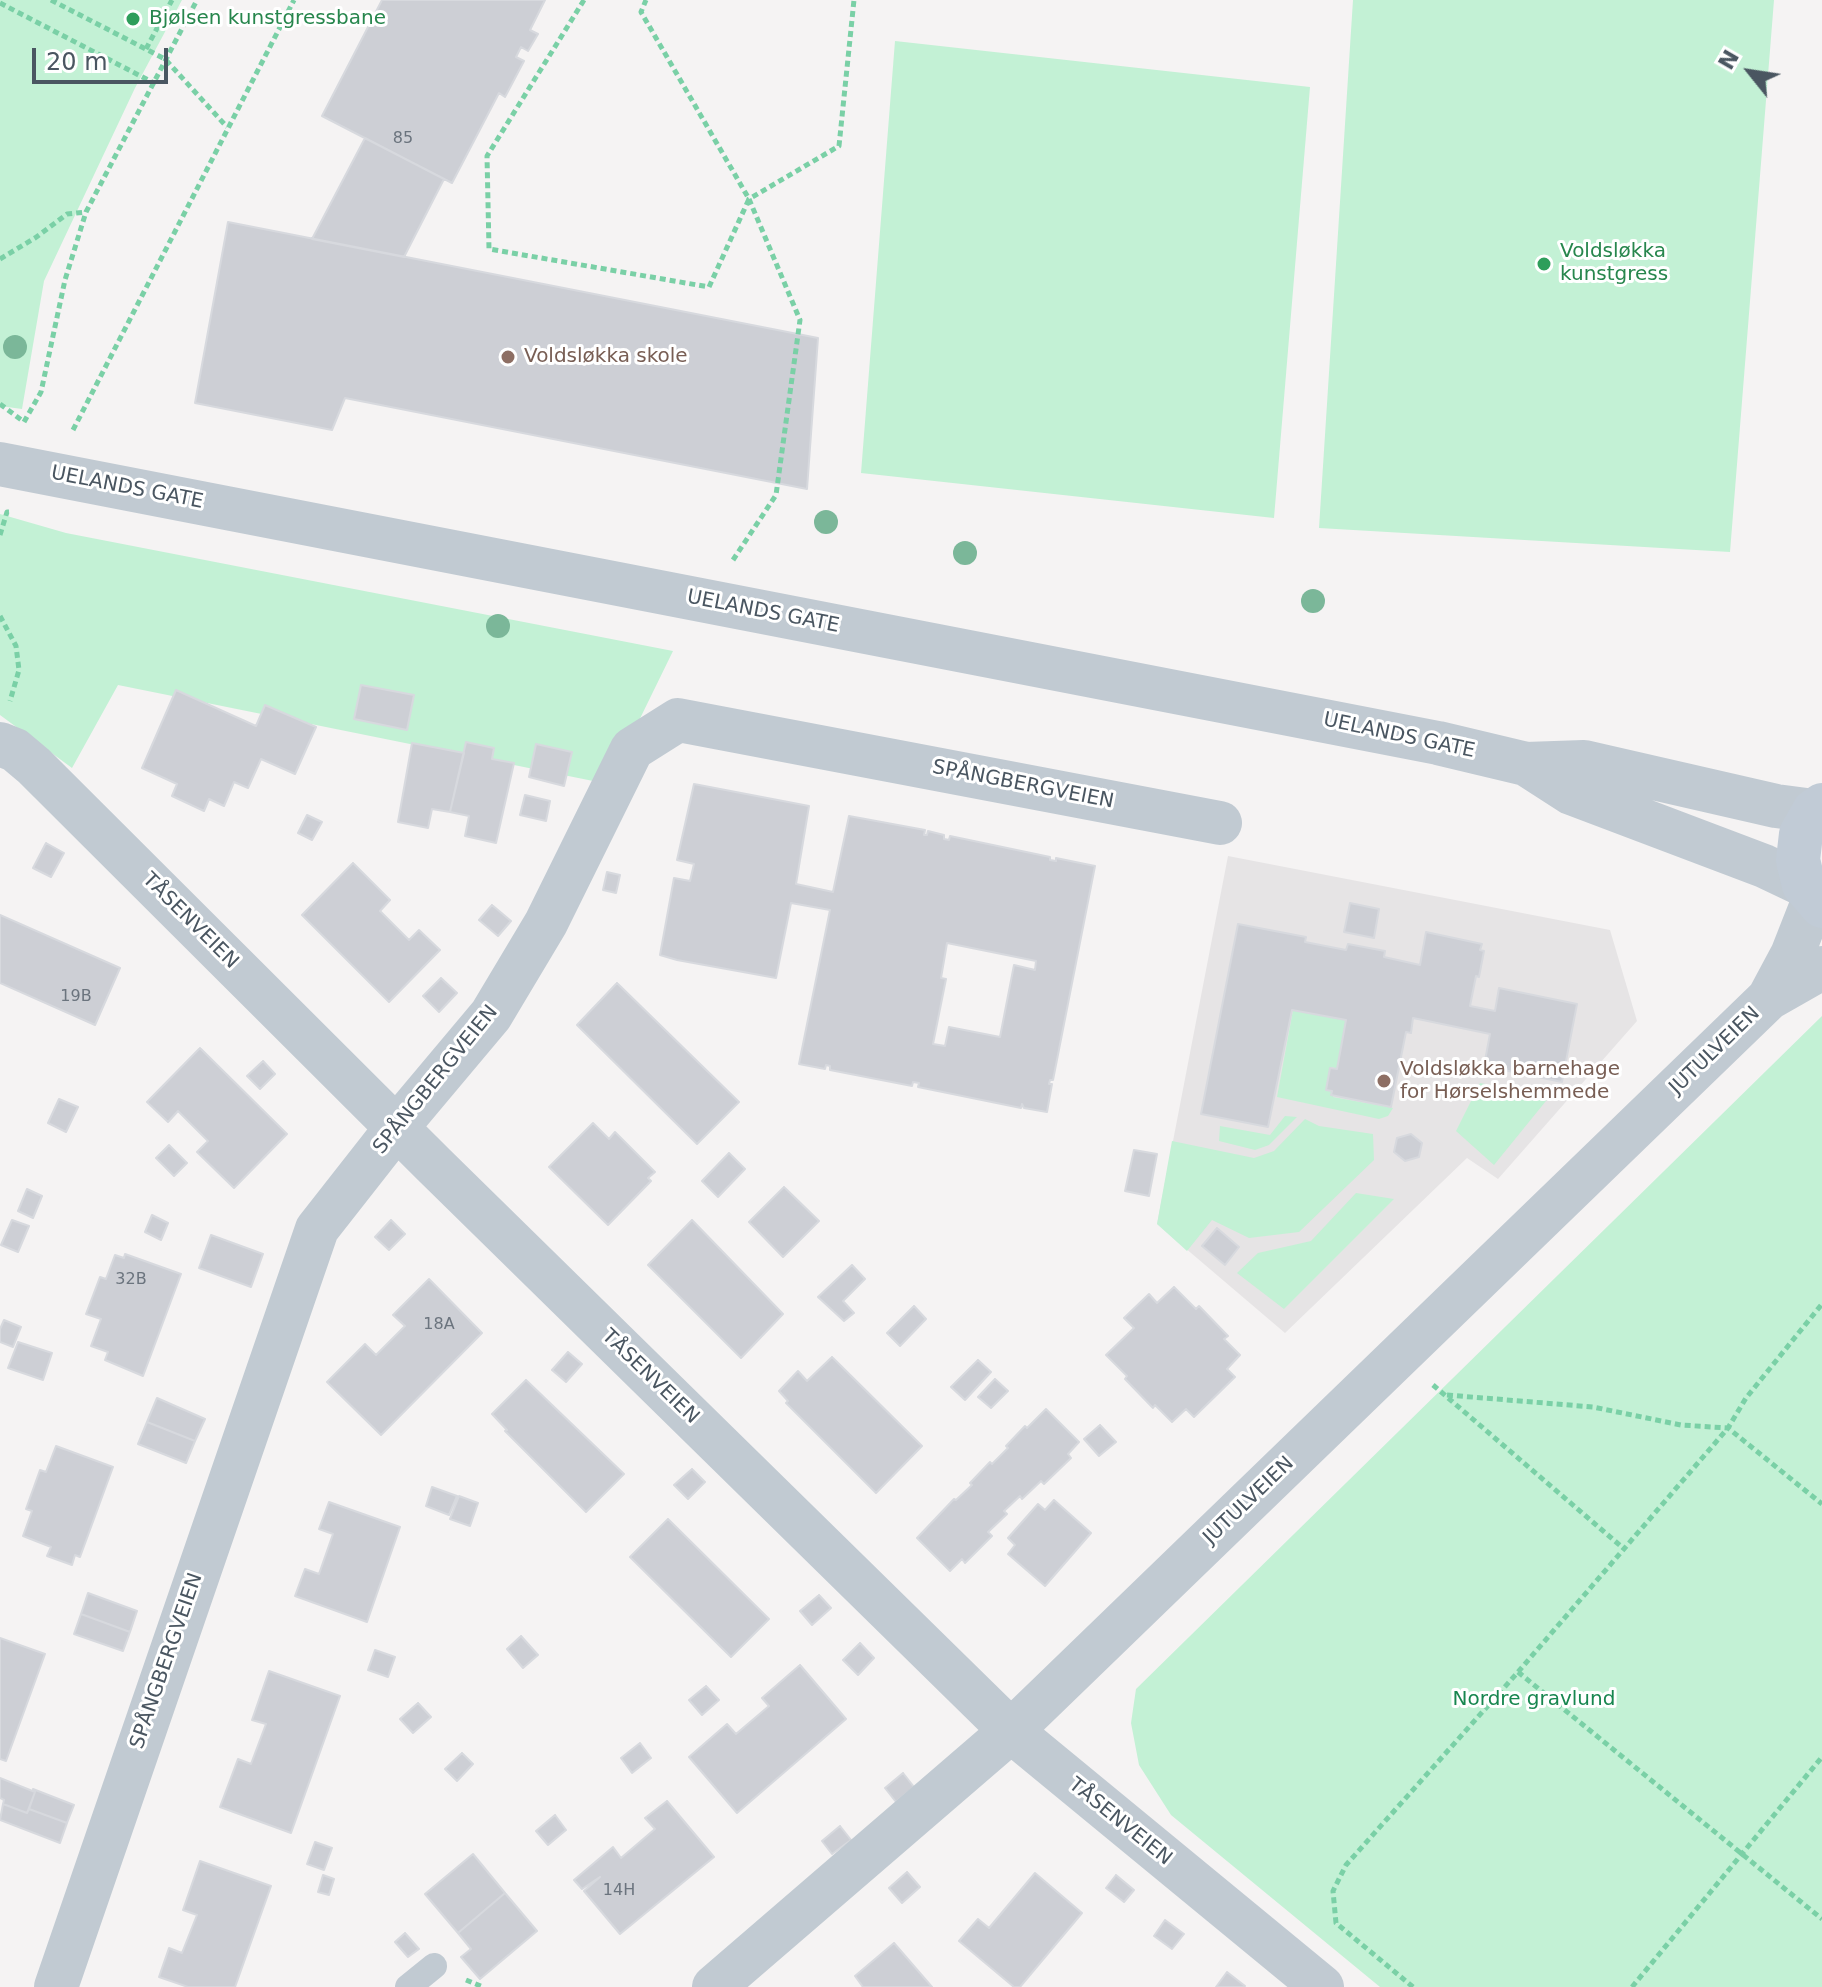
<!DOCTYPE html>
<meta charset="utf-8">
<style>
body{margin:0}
#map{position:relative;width:1822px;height:1987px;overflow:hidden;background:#f5f3f3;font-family:"DejaVu Sans",sans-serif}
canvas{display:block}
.north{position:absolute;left:1710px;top:32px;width:80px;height:80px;-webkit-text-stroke:6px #fff;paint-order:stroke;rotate:300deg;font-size:22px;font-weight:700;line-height:32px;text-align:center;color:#4a5661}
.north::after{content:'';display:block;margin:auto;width:28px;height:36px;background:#4a5661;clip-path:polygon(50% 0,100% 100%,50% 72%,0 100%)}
.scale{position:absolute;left:32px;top:48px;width:136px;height:36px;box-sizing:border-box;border:4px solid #4a5661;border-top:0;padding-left:10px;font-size:24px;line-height:28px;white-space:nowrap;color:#4a5661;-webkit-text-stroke:6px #fff;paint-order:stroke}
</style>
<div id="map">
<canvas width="1822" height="1987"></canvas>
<div class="north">N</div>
<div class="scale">20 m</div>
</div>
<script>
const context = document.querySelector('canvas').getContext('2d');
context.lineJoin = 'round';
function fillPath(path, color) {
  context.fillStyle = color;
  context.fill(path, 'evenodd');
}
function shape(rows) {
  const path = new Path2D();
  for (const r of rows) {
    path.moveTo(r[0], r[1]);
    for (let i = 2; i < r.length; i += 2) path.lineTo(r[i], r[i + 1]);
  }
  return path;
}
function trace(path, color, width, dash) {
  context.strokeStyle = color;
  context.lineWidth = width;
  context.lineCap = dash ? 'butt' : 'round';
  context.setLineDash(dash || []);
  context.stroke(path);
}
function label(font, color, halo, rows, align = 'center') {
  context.font = font + ' "DejaVu Sans",sans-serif';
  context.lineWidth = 6;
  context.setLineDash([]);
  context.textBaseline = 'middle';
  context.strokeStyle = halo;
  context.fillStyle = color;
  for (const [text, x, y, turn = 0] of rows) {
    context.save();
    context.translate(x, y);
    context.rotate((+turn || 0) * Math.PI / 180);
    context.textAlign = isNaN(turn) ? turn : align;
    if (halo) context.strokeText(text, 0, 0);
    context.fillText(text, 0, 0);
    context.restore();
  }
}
fillPath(shape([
 [1228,856,1610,930,1637,1021,1498,1179,1467,1158,1285,1333,1157,1224]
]), '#e6e4e5');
fillPath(shape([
 [0,0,182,0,135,88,44,281,22,409,0,406],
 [1353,0,1774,0,1730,552,1319,528],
 [895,41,1310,87,1274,518,861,473],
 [0,514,66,533,673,651,608,784,118,685,72,768,0,715],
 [1293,1010,1348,1021,1339,1069,1331,1067,1327,1089,1334,1092,1333,1097,1393,1108,1388,1116,1379,1119,1277,1097],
 [1822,1016,1822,1987,1380,1987,1171,1815,1139,1765,1131,1723,1136,1689],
 [1480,1083,1550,1096,1494,1165,1456,1131],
 [1285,1116,1297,1117,1269,1145,1255,1150,1219,1141,1220,1126,1270,1135],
 [1305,1119,1319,1126,1373,1134,1374,1160,1299,1232,1249,1238,1212,1220,1187,1251,1157,1224,1172,1141,1254,1158,1274,1151],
 [1356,1193,1394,1199,1284,1309,1237,1273,1258,1253,1311,1241]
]), '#c3f1d5');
const building = shape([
 [382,0,545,0,530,30,538,34,528,51,521,47,516,57,524,61,505,97,499,93,452,183,322,116,382,0],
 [365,138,444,179,404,257,312,239,365,138],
 [228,222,818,338,807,489,345,398,332,430,195,403,228,222],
 [361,685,414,695,407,730,354,719,361,685],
 [176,690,256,726,265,705,316,727,295,774,261,759,248,788,234,782,224,806,209,799,204,811,172,796,177,784,142,768,176,690],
 [466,742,494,748,492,759,514,763,496,843,465,836,469,816,450,812,466,742],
 [412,743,464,753,450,812,432,809,428,828,398,822,412,743],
 [536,744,572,752,564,786,529,777,536,744],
 [694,784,809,806,796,884,833,892,849,816,925,830,924,835,927,835,928,831,944,835,944,839,949,840,950,836,1050,857,1050,860,1056,861,1056,858,1095,866,1053,1080,1050,1080,1049,1084,1052,1084,1047,1112,1024,1108,1022,1104,1021,1108,918,1087,919,1083,913,1082,912,1086,830,1070,830,1066,826,1065,825,1069,799,1064,830,910,791,903,776,978,677,960,660,955,674,878,690,881,694,864,677,860,694,784],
 [947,943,1036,961,1035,970,1014,965,1000,1037,949,1027,945,1046,933,1044,946,979,941,978,947,943],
 [525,795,550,801,546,821,520,815,525,795],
 [307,815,322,822,312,840,298,833,307,815],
 [46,843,64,853,51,877,33,868,46,843],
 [353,863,390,900,380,911,409,940,419,930,440,950,389,1002,302,915,353,863],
 [607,872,620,875,616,893,603,890,607,872],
 [1350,903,1379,909,1374,938,1344,932,1350,903],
 [492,905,511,921,498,936,479,920,492,905],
 [0,915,120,968,95,1025,0,983,0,915],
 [1238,924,1306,937,1305,942,1346,950,1348,944,1385,951,1384,957,1420,965,1426,932,1482,944,1480,950,1484,951,1479,977,1476,976,1470,1006,1495,1011,1499,988,1577,1004,1562,1082,1484,1066,1490,1034,1413,1018,1411,1033,1406,1032,1391,1107,1331,1095,1332,1091,1326,1090,1330,1068,1337,1069,1346,1020,1292,1010,1268,1127,1201,1114,1238,924],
 [441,978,457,993,439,1012,423,996,441,978],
 [617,983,739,1102,697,1144,577,1025,617,983],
 [200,1048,287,1134,234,1188,197,1152,208,1141,178,1111,168,1122,147,1102,200,1048],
 [263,1061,275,1074,260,1089,247,1076,263,1061],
 [59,1099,78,1107,66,1132,48,1123,59,1099],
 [593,1123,609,1139,615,1132,655,1172,648,1178,651,1181,608,1225,549,1167,593,1123],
 [1411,1134,1422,1143,1419,1157,1405,1161,1394,1152,1397,1138,1411,1134],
 [169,1145,187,1163,174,1176,156,1158,169,1145],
 [1134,1150,1157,1154,1149,1196,1125,1191,1134,1150],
 [729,1153,745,1169,718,1197,702,1181,729,1153],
 [784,1187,819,1221,783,1257,749,1222,784,1187],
 [27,1189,42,1196,33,1218,18,1211,27,1189],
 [152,1215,168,1223,161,1240,145,1232,152,1215],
 [12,1220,29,1226,18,1252,1,1245,12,1220],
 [391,1220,405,1234,389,1250,375,1237,391,1220],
 [692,1220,783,1314,741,1358,648,1265,692,1220],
 [1217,1228,1239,1247,1225,1265,1202,1246,1217,1228],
 [211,1235,263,1254,251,1287,199,1268,211,1235],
 [125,1254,181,1274,143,1376,105,1360,108,1352,91,1346,101,1319,86,1314,100,1277,106,1279,115,1255,124,1258,125,1254],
 [852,1265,865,1279,843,1301,854,1313,844,1321,818,1297,852,1265],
 [429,1279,482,1333,381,1435,327,1382,365,1344,376,1355,405,1326,393,1315,429,1279],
 [1174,1287,1196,1309,1199,1306,1228,1336,1224,1339,1240,1355,1227,1369,1235,1377,1194,1417,1186,1409,1172,1422,1155,1405,1153,1408,1125,1379,1127,1376,1106,1355,1134,1328,1124,1318,1149,1294,1157,1303,1174,1287],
 [914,1306,926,1319,900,1346,887,1333,914,1306],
 [4,1320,21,1327,13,1347,0,1342,0,1329,4,1320],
 [18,1342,52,1353,43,1380,8,1368,18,1342],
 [568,1352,582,1364,566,1382,552,1370,568,1352],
 [832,1357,922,1446,876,1493,786,1403,788,1401,779,1391,798,1371,807,1381,832,1357],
 [978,1360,991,1372,965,1400,951,1387,978,1360],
 [995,1379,1008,1391,991,1408,978,1397,995,1379],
 [526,1380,624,1474,586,1512,505,1431,507,1430,492,1414,526,1380],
 [157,1398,205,1419,195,1441,147,1422,157,1398],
 [1046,1409,1079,1442,1068,1454,1071,1458,1044,1484,1041,1481,1022,1499,1020,1496,1004,1511,1007,1514,988,1532,992,1536,965,1563,962,1559,950,1571,917,1538,954,1499,956,1500,972,1485,970,1483,990,1462,992,1464,1008,1448,1006,1446,1025,1426,1027,1428,1046,1409],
 [147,1422,195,1441,186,1463,138,1444,147,1422],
 [1100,1425,1116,1442,1099,1456,1084,1439,1100,1425],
 [56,1446,113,1467,80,1557,75,1555,72,1565,47,1556,51,1547,23,1536,32,1511,26,1509,40,1470,46,1472,56,1446],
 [692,1469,705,1482,688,1499,674,1485,692,1469],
 [432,1487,457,1496,449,1515,426,1506,432,1487],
 [459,1496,478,1503,470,1526,450,1519,459,1496],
 [1054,1500,1091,1533,1045,1586,1008,1554,1015,1545,1008,1538,1038,1504,1045,1510,1054,1500],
 [329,1502,400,1527,367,1622,295,1596,305,1569,319,1574,333,1534,319,1529,329,1502],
 [668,1519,769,1619,731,1657,630,1557,668,1519],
 [88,1593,137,1611,130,1632,81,1614,88,1593],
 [819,1595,831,1608,812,1625,800,1611,819,1595],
 [81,1614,130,1632,123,1651,74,1634,81,1614],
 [521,1636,538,1655,523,1668,507,1649,521,1636],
 [0,1638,45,1654,6,1761,0,1759,0,1638],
 [860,1643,874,1658,858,1675,843,1660,860,1643],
 [375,1650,395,1657,388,1677,368,1670,375,1650],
 [800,1665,846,1719,737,1813,689,1757,727,1724,736,1734,769,1706,762,1698,800,1665],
 [269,1671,340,1696,291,1833,220,1807,238,1759,251,1764,266,1724,252,1720,269,1671],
 [706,1686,719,1700,702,1715,689,1700,706,1686],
 [418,1703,431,1717,413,1733,400,1719,418,1703],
 [640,1743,651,1758,632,1773,621,1758,640,1743],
 [462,1753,473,1764,457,1781,445,1769,462,1753],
 [903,1773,914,1787,896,1802,885,1788,903,1773],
 [0,1778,35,1792,27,1813,3,1804,4,1800,0,1798,0,1778],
 [33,1789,74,1805,67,1823,29,1809,35,1792,33,1789],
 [667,1801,714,1857,620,1934,584,1891,600,1877,582,1889,574,1880,613,1847,621,1858,655,1829,645,1818,667,1801],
 [3,1804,27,1813,29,1809,67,1823,60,1843,0,1820,3,1804],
 [555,1815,566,1830,548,1845,536,1831,555,1815],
 [840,1826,851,1840,832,1854,822,1841,840,1826],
 [315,1842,332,1848,324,1870,307,1864,315,1842],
 [473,1854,505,1893,458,1933,425,1894,473,1854],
 [200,1861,271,1886,235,1987,188,1987,159,1977,169,1948,182,1953,197,1915,183,1910,200,1861],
 [907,1872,920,1887,902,1903,889,1888,907,1872],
 [1035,1873,1082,1913,1020,1987,1014,1987,959,1941,978,1919,989,1928,1035,1873],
 [323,1875,334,1879,329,1895,318,1892,323,1875],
 [1116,1875,1134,1890,1124,1902,1106,1888,1116,1875],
 [505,1893,537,1931,480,1979,461,1957,471,1949,458,1933,505,1893],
 [1165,1920,1184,1934,1172,1949,1154,1936,1165,1920],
 [405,1933,419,1949,408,1957,395,1942,405,1933],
 [894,1943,932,1987,863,1987,855,1976,894,1943],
 [1227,1972,1245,1986,1244,1987,1216,1987,1227,1972]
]);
fillPath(building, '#cdcfd5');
trace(building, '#d7d9de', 2);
trace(shape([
 [51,0,165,59,227,127],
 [584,0,487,156,489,249,709,287,749,199,641,12,646,0],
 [0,3,154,83],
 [146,49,172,0],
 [0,259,35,238,67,214,86,212],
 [0,404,24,422,41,392,65,280,86,212,197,0],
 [73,430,294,0],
 [0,535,7,512,10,512],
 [733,560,776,495,800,320,749,199,839,146,854,0],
 [0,616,16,646,19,670,10,701],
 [1433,1385,1623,1548],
 [1447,1395,1593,1407,1681,1425,1728,1428,1822,1504],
 [1518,1672,1822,1919],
 [466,1980,483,1987],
 [1413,1987,1336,1923,1333,1891,1346,1865,1518,1672,1728,1428,1746,1398,1822,1304],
 [1632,1987,1822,1757]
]), '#7ad0a6', 5, [6, 4]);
trace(shape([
 [408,1987,434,1966]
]), '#c1cad2', 26);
trace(shape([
 [0,744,15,750,34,766,434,1165,1011,1731,1322,1987],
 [1769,998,1792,955,1814,899],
 [56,1987,317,1229,397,1127,491,1015,546,923,632,749,678,720,1220,823],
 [714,1987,1011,1731,1769,998,1822,968]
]), '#c1cad2', 44);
trace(shape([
 [0,464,1438,743,1526,764,1584,762,1776,806,1814,811],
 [1526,764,1571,793,1764,866,1804,885]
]), '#c1cad2', 44);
trace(shape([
 [1822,805,1814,811,1801,834,1798,860,1804,885,1822,906]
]), '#c1cbd6', 44);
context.fillStyle = '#7bb799';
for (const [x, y] of [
 [15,347],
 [826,522],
 [965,553],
 [1313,601],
 [498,626]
]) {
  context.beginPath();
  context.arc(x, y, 12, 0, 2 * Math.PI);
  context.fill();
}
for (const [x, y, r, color] of [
 [133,19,8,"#2e9e5b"],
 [1544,264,8,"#2e9e5b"],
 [508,357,8,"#8d6e63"],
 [1384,1081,8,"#8d6e63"]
]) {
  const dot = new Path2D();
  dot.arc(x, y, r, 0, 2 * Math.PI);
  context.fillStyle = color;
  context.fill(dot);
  trace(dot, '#fff', 3);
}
label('16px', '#6b747e', null, [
 ["85",403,139],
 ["19B",76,997],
 ["32B",131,1280],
 ["18A",439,1325],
 ["14H",619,1891]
]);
label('20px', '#27864d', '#fff', [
 ["Bjølsen kunstgressbane",149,19],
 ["Voldsløkka",1560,252],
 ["kunstgress",1560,275]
], 'left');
label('20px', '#785e54', '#fff', [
 ["Voldsløkka skole",524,357],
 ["Voldsløkka barnehage",1400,1070],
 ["for Hørselshemmede",1400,1093]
], 'left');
label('20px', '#4a5661', '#fff', [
 ["UELANDS GATE",127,488,11],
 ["UELANDS GATE",763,612,11],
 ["UELANDS GATE",1399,736,12],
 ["SPÅNGBERGVEIEN",1023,785,11],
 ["TÅSENVEIEN",190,921,45],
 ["JUTULVEIEN",1715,1051,-44],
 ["SPÅNGBERGVEIEN",436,1080,-51],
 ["TÅSENVEIEN",650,1377,44],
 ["JUTULVEIEN",1249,1501,-44],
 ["SPÅNGBERGVEIEN",167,1661,-71],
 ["TÅSENVEIEN",1120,1822,39]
]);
label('20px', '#17864f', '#fff', [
 ["Nordre gravlund",1534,1700]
]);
</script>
